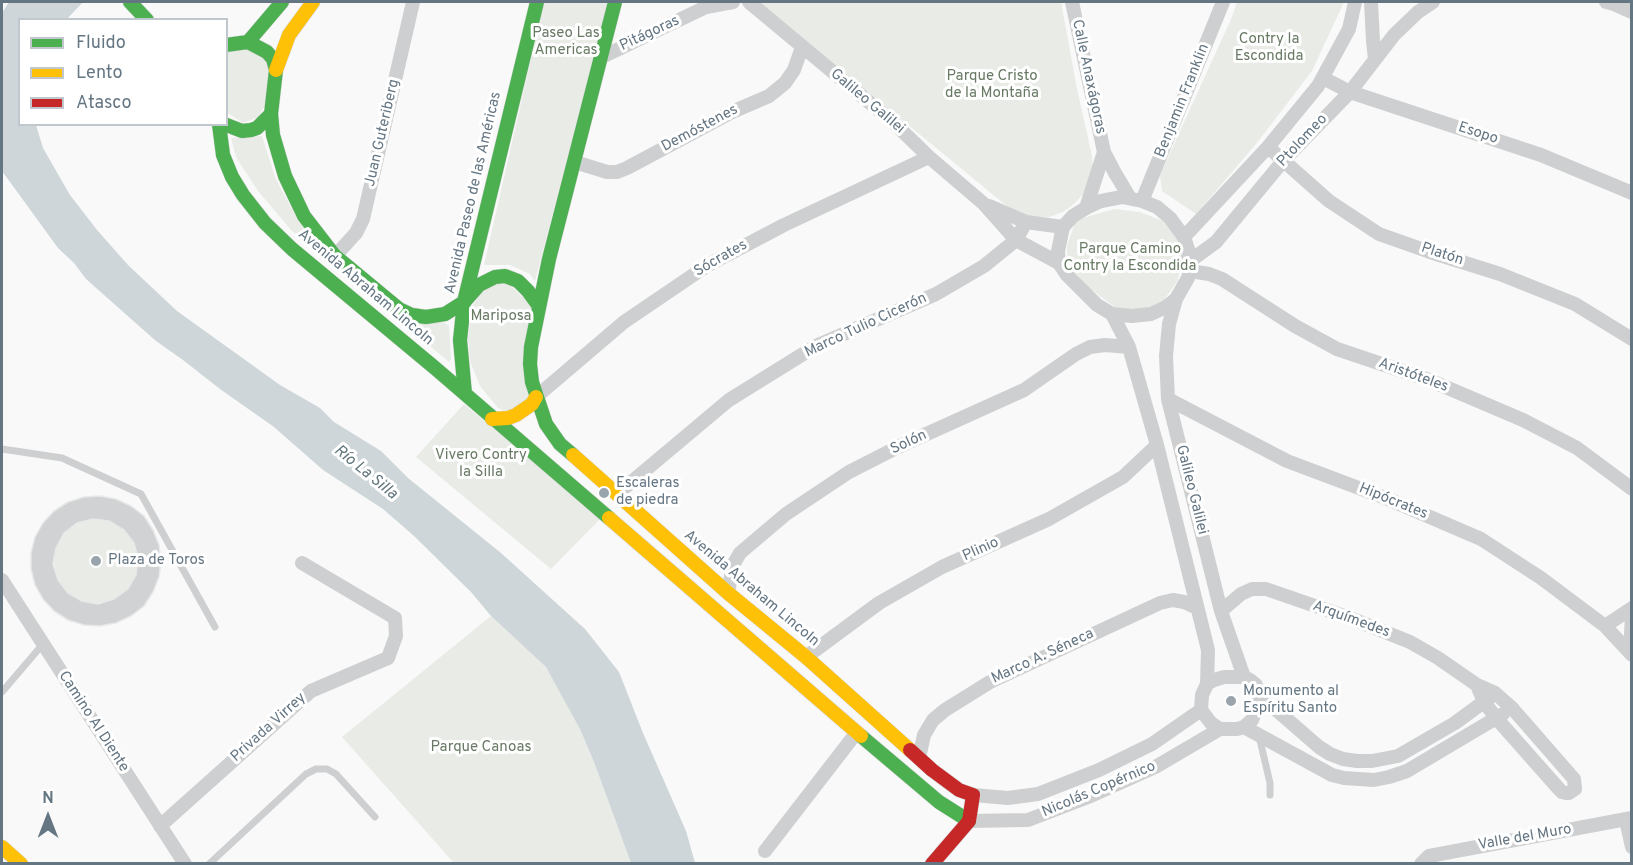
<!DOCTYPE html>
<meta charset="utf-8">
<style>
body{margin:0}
#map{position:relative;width:1633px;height:865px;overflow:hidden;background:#f9f9f9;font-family:Overpass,sans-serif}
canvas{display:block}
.frame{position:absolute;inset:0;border:3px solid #657683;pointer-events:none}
.legend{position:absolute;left:18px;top:18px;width:210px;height:108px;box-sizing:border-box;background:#fff;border:2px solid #c1c8cd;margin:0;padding:8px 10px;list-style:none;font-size:18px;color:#657683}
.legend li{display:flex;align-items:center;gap:12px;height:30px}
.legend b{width:30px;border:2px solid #c1c8cd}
.north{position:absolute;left:18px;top:787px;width:60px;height:60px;-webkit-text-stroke:4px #fff;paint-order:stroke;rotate:0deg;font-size:16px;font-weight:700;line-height:24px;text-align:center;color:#657683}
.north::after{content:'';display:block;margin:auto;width:21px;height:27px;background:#657683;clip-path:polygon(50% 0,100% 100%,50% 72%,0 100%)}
</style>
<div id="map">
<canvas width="1633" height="865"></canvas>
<div class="frame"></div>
<ul class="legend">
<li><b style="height:8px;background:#4caf50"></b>Fluido</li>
<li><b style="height:8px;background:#ffc107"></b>Lento</li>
<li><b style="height:8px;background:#c62828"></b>Atasco</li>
</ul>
<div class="north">N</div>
</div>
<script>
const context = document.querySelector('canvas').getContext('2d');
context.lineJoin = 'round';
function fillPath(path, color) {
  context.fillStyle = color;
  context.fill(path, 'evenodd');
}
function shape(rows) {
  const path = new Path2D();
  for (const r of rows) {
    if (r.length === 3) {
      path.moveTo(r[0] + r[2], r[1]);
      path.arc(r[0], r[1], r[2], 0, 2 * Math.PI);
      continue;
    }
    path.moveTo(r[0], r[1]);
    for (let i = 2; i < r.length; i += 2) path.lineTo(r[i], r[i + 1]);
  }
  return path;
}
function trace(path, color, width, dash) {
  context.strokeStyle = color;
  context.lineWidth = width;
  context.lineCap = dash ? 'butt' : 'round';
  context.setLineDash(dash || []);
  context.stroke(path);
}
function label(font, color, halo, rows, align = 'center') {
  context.font = font + ' Overpass,sans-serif';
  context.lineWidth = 6;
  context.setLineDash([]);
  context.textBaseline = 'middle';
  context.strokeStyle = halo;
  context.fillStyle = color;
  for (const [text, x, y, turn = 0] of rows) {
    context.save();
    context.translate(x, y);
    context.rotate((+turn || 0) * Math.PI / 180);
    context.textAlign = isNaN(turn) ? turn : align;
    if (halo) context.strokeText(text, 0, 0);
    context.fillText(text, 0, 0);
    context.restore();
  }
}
fillPath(shape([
 [544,2,608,2,535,281,530,274,510,265,484,265],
 [759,2,1061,2,1077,89,1092,156,1093,169,1084,193,1075,203,1063,212,1049,217,1029,217,1014,212],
 [1237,2,1344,2,1312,71,1256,144,1196,214,1162,191,1160,175,1232,17],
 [247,45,270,57,266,104,258,117,243,123,228,113,227,109,227,51],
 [262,136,275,177,298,221,401,316,445,323,449,326,451,359,449,362,291,230,258,191,236,157,231,138],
 [1114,209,1140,212,1163,221,1179,240,1184,258,1177,282,1163,301,1141,311,1116,308,1087,286,1067,262,1067,246,1076,220],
 [506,281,532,306,529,392,525,404,509,412,498,408,480,386,470,361,468,337,473,305,484,289],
 [464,404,601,518,551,569,416,457],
 [96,561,42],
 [491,616,546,667,562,695,580,729,594,762,631,863,454,863,342,737]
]), '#e8ebe6');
fillPath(shape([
 [9,2,83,2,67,19,20,20,20,124,36,125,43,148,51,162,70,195,97,230,128,265,177,311,280,385,320,408,334,422,381,451,408,478,501,553,585,629,619,672,643,733,686,831,695,863,631,863,594,762,580,729,546,667,491,616,471,592,414,536,383,509,323,470,274,427,220,389,183,360,156,341,86,279,74,263,58,248,2,171,2,13]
]), '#ced6d9');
const building = shape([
 [100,496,116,499,131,506,144,516,153,530,159,545,161,561,159,577,153,592,144,606,131,616,116,623,100,626,84,625,68,620,54,611,43,599,35,585,31,569,31,553,35,537,43,523,54,511,68,502,84,497,100,496],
 [93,519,109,521,124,530,134,543,138,559,136,575,128,589,114,599,98,604,82,601,68,593,58,580,53,564,56,548,64,533,77,523,93,519]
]);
fillPath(building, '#d0d2d3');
trace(building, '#e8e8e8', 1.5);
const fast = shape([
 [130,2,147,20],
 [248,42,267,52,273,59,276,70,271,114,273,135,285,176,304,216,335,256,399,309,412,315,426,317,445,314,464,302,479,285,495,277,505,276,518,281,528,291,539,306],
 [226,45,248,42,282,2],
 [219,124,223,155,232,177,243,195,265,223,292,249,435,368,609,518],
 [224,124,242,131,251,130,257,128,271,114],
 [465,394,460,340,464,302,537,2],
 [573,455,560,444,546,424,532,382,530,364,531,347,549,259,615,2],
 [861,736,939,802,969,821]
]);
const slow = shape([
 [276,70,289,35,313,2],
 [492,419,508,418,516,415,532,404,536,397],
 [573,455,728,593,806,657,910,750],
 [609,518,861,736],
 [2,847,21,864]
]);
const jam = shape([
 [910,750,932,770,959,790,973,795,969,821,932,864]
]);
trace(fast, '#d5d6d7', 15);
trace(slow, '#d5d6d7', 15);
trace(jam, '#d5d6d7', 15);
trace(shape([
 [2,449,62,458,141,494,215,627],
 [2,692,43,644],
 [1259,736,1270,783,1270,795],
 [209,864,306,774,316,769,327,769,336,774,375,817]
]), '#cecfd0', 7);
trace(shape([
 [749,2,893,122,929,157,984,204,1016,240,1059,263],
 [1072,2,1104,152,1115,173,1130,198],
 [1371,2,1373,41,1375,59],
 [1606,2,1614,4,1632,12],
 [602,57,706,7,733,2],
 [1323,78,1350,92,1541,155,1632,193],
 [1268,147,1329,201,1379,234,1430,252,1500,274,1575,304,1632,339],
 [575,162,607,172,617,172,627,168,732,112,769,96,785,83,794,70,802,47],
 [1122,197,1142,201,1157,207,1170,218,1184,237,1188,249,1190,271,1188,278,1176,299,1166,307,1151,314,1132,316,1112,314,1097,305,1067,275,1059,263,1058,251,1063,227,1073,216,1086,208,1101,201,1122,197],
 [1142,201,1223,2],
 [989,206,1026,222,1063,227],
 [1086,208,1104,152],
 [1184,237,1268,147,1318,86,1349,29,1355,2],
 [335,256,356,233,363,219,413,2],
 [1190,261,1216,242,1283,161,1350,92,1394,35,1418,12,1433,2],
 [1190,271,1209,274,1222,279,1295,326,1337,349,1429,380,1523,420,1577,448,1632,489],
 [1176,299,1169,324,1166,356,1168,399,1221,611,1244,677],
 [1112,314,1129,347,1157,445,1208,650,1207,684],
 [536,397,624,322,708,265,784,225,929,157],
 [1168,399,1287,461,1388,499,1481,539,1541,578,1605,626,1632,655],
 [617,494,729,400,816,346,936,294,984,266,1016,240,1026,222],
 [2,580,185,864],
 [728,593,733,565,740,553,786,514,849,472,900,446,1024,390,1076,354,1090,347,1105,345,1129,347],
 [1221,611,1241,594,1252,589,1266,589,1350,618,1410,642,1438,658,1477,685,1495,693,1512,708,1574,779,1575,789,1569,793,1566,793,1562,792,1559,789,1497,719,1484,702,1477,685],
 [1605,626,1632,608],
 [1630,653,1632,615],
 [806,657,879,603,942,567,1049,519,1123,477,1157,445],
 [1224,677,1244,677,1250,680,1256,685,1258,694,1255,713,1252,720,1244,727,1237,729,1220,729,1211,723,1201,710,1202,695,1207,684,1214,680,1224,677],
 [1258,694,1319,747,1330,754,1343,759,1357,761,1372,761,1398,756,1455,723,1489,698],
 [1244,727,1332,775,1344,778,1374,780,1389,777,1407,771,1503,714],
 [919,758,924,735,933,720,945,710,990,682,1160,603,1173,600,1184,602,1197,608],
 [973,795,1008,798,1038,794,1099,770,1152,744,1201,710],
 [1626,820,1632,847],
 [969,821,1028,820,1088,797,1157,766,1220,729],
 [160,826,311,691,388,658,396,636,395,618,302,563],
 [765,851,857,732],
 [1421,864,1429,856,1632,818]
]), '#cecfd0', 14);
trace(fast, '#4caf50', 14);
trace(slow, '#ffc107', 14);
trace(jam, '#c62828', 14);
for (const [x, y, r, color] of [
 [604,493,6,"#99a4ac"],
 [96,561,6,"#99a4ac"],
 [1231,701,6,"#99a4ac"]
]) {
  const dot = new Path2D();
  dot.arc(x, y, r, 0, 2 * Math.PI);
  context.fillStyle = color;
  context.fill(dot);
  trace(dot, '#fff', 2);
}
label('15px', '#687a64', '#fff', [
 ["Paseo Las",566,34],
 ["Americas",566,51],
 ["Contry la",1269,40],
 ["Escondida",1269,57],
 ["Parque Cristo",992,77],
 ["de la Montaña",992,94],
 ["Parque Camino",1130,250],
 ["Contry la Escondida",1130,267],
 ["Mariposa",501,317],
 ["Vivero Contry",481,456],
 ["la Silla",481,473],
 ["Parque Canoas",481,748]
]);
label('15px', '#657683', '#fff', [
 ["Pitágoras",650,34,-25],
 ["Calle Anaxágoras",1088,77,78],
 ["Benjamin Franklin",1183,101,-68],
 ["Galileo Galilei",867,102,40],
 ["Demóstenes",700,129,-28],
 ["Juan Guteriberg",383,133,-77],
 ["Esopo",1478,134,18],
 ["Ptolomeo",1303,141,-47],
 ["Avenida Paseo de las Américas",474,193,-77],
 ["Platón",1442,255,18],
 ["Sócrates",721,259,-30],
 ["Avenida Abraham Lincoln",365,288,40],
 ["Marco Tulio Cicerón",866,326,-25],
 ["Aristóteles",1413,376,20],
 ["Solón",909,443,-25],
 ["Galileo Galilei",1191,490,76],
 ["Hipócrates",1393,502,22],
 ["Plinio",981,550,-24],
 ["Avenida Abraham Lincoln",751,589,40],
 ["Arquímedes",1351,620,20],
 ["Marco A. Séneca",1043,657,-25],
 ["Camino Al Diente",93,722,57],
 ["Privada Virrey",269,728,-42],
 ["Nicolás Copérnico",1099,790,-23],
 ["Valle del Muro",1525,838,-10]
]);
label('15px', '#657683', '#fff', [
 ["Escaleras",616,484],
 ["de piedra",616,501],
 ["Plaza de Toros",108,561],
 ["Monumento al",1243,692],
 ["Espíritu Santo",1243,709]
], 'left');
label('italic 16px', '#60757c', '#fff', [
 ["Río La Silla",365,473,39]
]);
</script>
